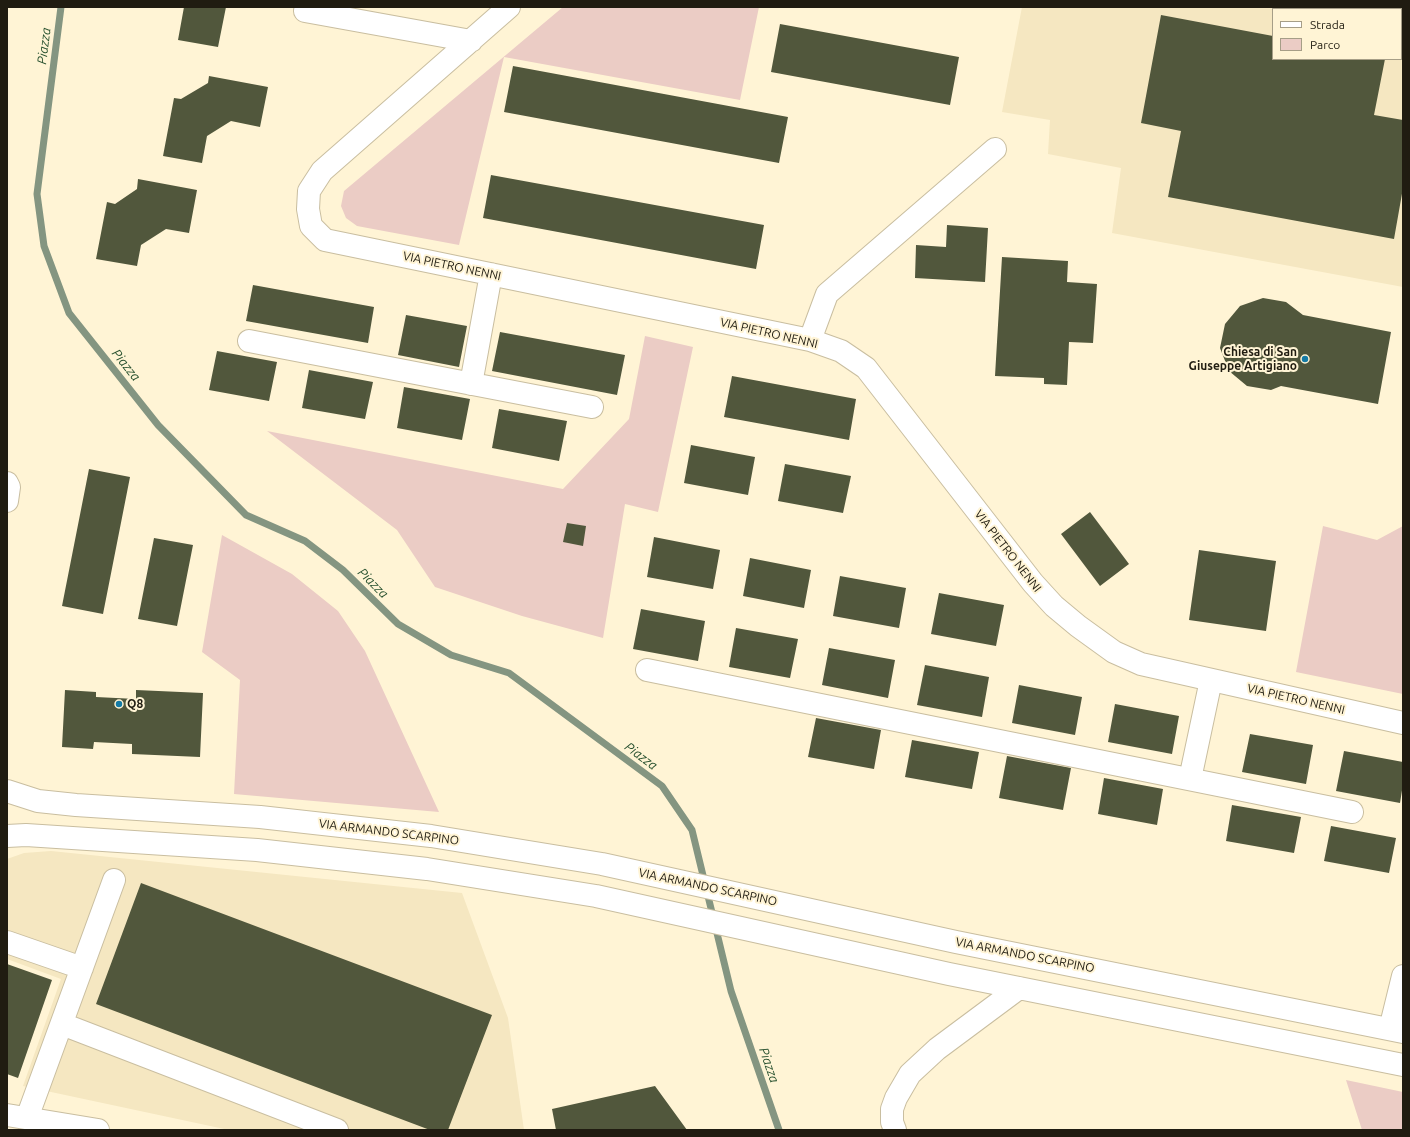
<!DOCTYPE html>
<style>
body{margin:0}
#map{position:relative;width:1410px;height:1137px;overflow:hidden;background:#fff4d5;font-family:Ubuntu,sans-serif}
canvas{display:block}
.frame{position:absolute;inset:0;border:8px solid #201c11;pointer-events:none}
.legend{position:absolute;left:1272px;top:8px;width:130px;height:52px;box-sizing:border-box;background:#fff4d5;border:1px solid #a69e87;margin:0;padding:5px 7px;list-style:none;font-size:12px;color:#201c11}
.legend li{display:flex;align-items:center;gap:8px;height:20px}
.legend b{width:20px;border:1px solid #a69e87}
</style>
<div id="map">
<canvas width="1410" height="1137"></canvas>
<div class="frame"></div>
<ul class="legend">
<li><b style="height:5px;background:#fff"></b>Strada</li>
<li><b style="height:11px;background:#ebccc5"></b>Parco</li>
</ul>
</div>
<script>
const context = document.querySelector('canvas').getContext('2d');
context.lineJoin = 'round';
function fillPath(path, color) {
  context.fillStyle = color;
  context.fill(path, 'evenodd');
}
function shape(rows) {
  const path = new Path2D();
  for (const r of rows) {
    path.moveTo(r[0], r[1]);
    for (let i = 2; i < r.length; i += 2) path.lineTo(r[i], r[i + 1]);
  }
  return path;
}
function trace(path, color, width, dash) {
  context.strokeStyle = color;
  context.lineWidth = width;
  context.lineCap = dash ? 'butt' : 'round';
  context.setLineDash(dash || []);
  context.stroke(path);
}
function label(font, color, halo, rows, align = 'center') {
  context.font = font + ' Ubuntu,sans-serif';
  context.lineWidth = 4;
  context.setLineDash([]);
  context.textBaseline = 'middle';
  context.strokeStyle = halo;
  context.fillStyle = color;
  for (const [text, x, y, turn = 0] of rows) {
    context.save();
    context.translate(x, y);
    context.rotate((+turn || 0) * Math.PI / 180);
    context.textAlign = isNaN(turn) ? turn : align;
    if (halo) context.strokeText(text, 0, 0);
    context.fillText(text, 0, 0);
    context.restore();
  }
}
fillPath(shape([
 [1022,7,1385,7,1386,9,1273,9,1273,59,1401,59,1401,48,1403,53,1403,287,1112,233,1121,168,1048,154,1050,120,1002,112],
 [51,851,462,893,508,1018,524,1130,229,1130,23,1086,61,979,7,959,7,859,24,853]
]), '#f5e7c1');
fillPath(shape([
 [563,7,759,7,740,100,504,57,459,245,357,226,346,218,341,206,344,191],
 [645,336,693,347,658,512,625,504,603,638,522,616,435,587,397,530,267,431,563,489,629,419],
 [1323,526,1377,540,1403,526,1403,694,1296,672],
 [222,535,292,574,338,611,365,651,439,812,234,794,240,680,202,652],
 [1346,1080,1403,1092,1403,1130,1362,1130]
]), '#ebccc5');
trace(shape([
 [61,7,37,194,44,246,69,313,158,425,246,515,305,541,343,570,398,624,451,655,509,673,662,786,692,830,731,991,779,1130]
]), '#849581', 7);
fillPath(shape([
 [184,7,226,7,218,47,178,40],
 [1161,15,1273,36,1273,59,1385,59,1374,115,1403,120,1403,188,1394,239,1168,197,1181,131,1141,123],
 [780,24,959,57,950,105,771,72],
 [513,66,788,117,779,163,504,112],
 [209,76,268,87,260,127,231,121,207,136,202,163,163,156,174,98,181,99,208,83],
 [491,175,764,225,756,269,483,218],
 [138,179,197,190,189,233,166,229,141,245,137,266,96,259,107,202,115,204,137,189],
 [947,225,988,228,985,282,915,278,916,245,946,247],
 [1002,257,1068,261,1067,282,1097,284,1093,343,1069,342,1067,385,1044,384,1044,378,995,376],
 [253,285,374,307,368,343,246,321],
 [1263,298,1286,302,1303,315,1391,332,1378,404,1281,386,1271,390,1247,386,1229,371,1220,348,1225,324,1240,306],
 [406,315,467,326,459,367,398,355],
 [500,332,625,355,617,395,492,371],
 [217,351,277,362,269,401,209,390],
 [309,370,373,382,365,419,302,408],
 [732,376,856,399,849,440,724,417],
 [404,387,470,399,462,440,397,428],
 [499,409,567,421,559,461,492,448],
 [691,445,755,457,748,495,684,483],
 [785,464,851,476,843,513,778,501],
 [89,469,130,477,103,614,62,606],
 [1090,512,1129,564,1100,586,1061,534],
 [567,523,586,526,583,546,563,542],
 [654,537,720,550,713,589,647,577],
 [154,538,193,545,177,626,138,619],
 [1199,550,1276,561,1266,631,1189,620],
 [750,558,811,570,804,608,743,596],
 [840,576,906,588,899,628,833,616],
 [939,593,1004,605,996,646,931,634],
 [641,609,705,621,698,661,633,649],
 [736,628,798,639,790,678,729,667],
 [829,648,895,660,888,698,822,685],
 [925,665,989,677,982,717,917,705],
 [1019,685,1082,697,1075,735,1012,723],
 [65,690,96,692,96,697,136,699,136,690,203,693,200,757,132,754,132,744,94,742,93,749,62,747],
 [1115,704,1179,716,1172,754,1108,742],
 [816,718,881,730,874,769,808,757],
 [1250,734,1313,745,1306,784,1242,772],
 [912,740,979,752,972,789,905,777],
 [1344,751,1403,762,1403,784,1400,803,1336,791],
 [1007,756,1071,768,1063,810,999,798],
 [1104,778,1163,789,1157,825,1098,814],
 [1232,805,1301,817,1294,853,1226,841],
 [1331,826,1396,838,1389,873,1324,861],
 [141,883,492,1015,448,1130,430,1130,96,1004],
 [7,964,52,980,18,1078,7,1074],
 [655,1086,687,1130,556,1130,552,1109]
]), '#51573c');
const minor = shape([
 [509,7,322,171,309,191,308,209,311,226,325,240,810,340,841,351,866,368,1033,583,1054,606,1078,626,1114,652,1141,664,1403,723],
 [305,11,471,41],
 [810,340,827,294,995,149],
 [249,341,592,407],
 [471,384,491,274],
 [7,483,9,487,7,501],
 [647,670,1352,812],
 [1190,779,1211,680],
 [7,791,38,801,76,805,260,817,431,836,602,864,956,942,1403,1032],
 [7,836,26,835,257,850,427,869,596,896,949,974,1403,1065],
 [7,942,82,968],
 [62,1024,337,1130],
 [1390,1029,1403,976],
 [7,1115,98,1130],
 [27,1118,114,880],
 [895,1130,892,1122,892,1109,896,1098,910,1074,937,1049,1019,988]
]);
trace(minor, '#c9bea0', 24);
trace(minor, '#fff', 22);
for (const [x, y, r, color] of [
 [1305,359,4,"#147aa5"],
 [119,704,4,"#147aa5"]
]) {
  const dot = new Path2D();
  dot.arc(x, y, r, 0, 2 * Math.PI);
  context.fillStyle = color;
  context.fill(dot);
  trace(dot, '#fff4d5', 1.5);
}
label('12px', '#201c11', '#fff4d5', [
 ["VIA PIETRO NENNI",452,266,12],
 ["VIA PIETRO NENNI",769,333,13],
 ["VIA PIETRO NENNI",1008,551,52],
 ["VIA PIETRO NENNI",1296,699,13],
 ["VIA ARMANDO SCARPINO",389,832,7],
 ["VIA ARMANDO SCARPINO",708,887,12],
 ["VIA ARMANDO SCARPINO",1025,955,11]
]);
label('bold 12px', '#201c11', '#fff4d5', [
 ["Chiesa di San",1297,352],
 ["Giuseppe Artigiano",1297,366],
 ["Q8",127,704,"left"]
], 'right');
label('italic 13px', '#27502e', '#fff4d5', [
 ["Piazza",44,46,-83],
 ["Piazza",126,365,51],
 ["Piazza",373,583,45],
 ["Piazza",641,756,37],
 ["Piazza",769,1065,71]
]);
</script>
